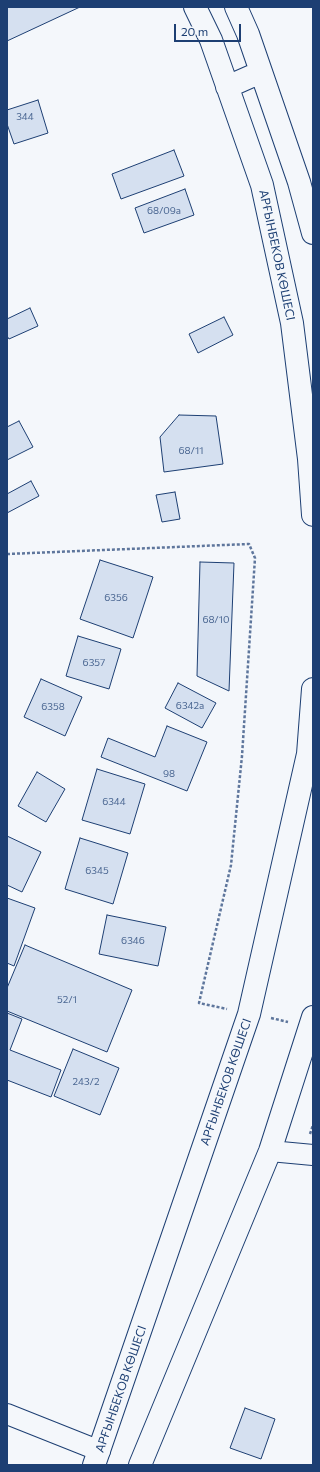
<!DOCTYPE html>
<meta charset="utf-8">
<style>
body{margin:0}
#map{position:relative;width:320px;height:1472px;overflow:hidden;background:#f4f7fb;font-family:Commissioner,sans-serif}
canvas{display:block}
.frame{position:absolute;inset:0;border:8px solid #1d3f73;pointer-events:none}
.scale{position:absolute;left:174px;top:24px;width:67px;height:18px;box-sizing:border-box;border:2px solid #1d3f73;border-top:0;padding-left:5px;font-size:12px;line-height:14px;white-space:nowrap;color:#1d3f73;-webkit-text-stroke:3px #f4f7fb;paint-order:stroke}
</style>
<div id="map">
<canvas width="320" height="1472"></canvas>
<div class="frame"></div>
<div class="scale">20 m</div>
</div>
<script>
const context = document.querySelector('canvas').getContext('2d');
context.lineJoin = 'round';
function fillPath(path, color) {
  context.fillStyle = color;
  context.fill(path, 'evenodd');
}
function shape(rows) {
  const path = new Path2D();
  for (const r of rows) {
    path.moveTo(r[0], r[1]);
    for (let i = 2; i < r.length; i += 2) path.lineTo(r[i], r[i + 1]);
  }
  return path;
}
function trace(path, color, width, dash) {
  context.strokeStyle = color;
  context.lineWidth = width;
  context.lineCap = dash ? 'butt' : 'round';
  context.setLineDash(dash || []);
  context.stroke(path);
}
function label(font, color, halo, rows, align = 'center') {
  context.font = font + ' Commissioner,sans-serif';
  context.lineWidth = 3;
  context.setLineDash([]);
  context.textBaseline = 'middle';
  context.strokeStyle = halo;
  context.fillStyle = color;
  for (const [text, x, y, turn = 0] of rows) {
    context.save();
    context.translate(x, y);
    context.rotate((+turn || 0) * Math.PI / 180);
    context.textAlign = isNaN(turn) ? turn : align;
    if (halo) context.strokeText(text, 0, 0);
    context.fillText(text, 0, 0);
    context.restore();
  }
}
const building = shape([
 [9,7,80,7,7,41,7,8,9,7],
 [38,100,48,133,14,144,7,124,7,110,38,100],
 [174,150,184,176,121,199,112,174,174,150],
 [185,189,194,215,144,233,135,208,185,189],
 [30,308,38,326,9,339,7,336,7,319,30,308],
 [224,317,233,335,198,353,189,334,224,317],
 [179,415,216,416,223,464,164,472,160,437,179,415],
 [19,421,33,447,7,460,7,427,19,421],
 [31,481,39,496,7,513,7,494,31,481],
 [175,492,180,519,162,522,156,495,175,492],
 [100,560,153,577,133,638,80,619,100,560],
 [200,562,234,563,229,691,197,676,200,562],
 [78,636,121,649,109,689,66,676,78,636],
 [41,679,82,697,65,736,24,717,41,679],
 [178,683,216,703,202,728,165,708,178,683],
 [167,726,207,742,187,791,101,757,108,738,155,757,167,726],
 [97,769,145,784,130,834,82,820,97,769],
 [37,772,65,789,46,822,18,806,37,772],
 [7,836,41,852,22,892,7,885,7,836],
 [80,838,128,853,113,904,65,889,80,838],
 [7,898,35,908,14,966,7,963,7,898],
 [107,915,166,927,158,966,99,954,107,915],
 [25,945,132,990,107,1052,7,1011,7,988,25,945],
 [7,1013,22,1019,10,1050,61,1070,51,1097,7,1080,7,1013],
 [73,1049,119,1068,100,1115,54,1096,73,1049],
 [245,1408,275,1419,261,1459,230,1448,245,1408]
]);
fillPath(building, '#d5e0f0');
trace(building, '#1d3f73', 1);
const street = shape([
 [270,1151,313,1155],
 [7,1414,100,1451]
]);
const primary = shape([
 [195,7,211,40,262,185,292,323,309,459,313,515],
 [236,7,248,34,299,182,313,233],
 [227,87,261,72],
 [94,1465,249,1014,308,754,313,689],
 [140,1465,270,1151,313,1017]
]);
trace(street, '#1d3f73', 22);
trace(primary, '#1d3f73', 24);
trace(shape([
 [7,554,249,544,255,558,242,756,231,865,199,1003,227,1009],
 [271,1018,288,1022],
 [310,1134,313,1125]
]), '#5e769c', 2.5, [3, 2]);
trace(street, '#f4f7fb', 20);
trace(primary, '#f4f7fb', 22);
label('10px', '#4b6792', null, [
 ["344",25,117],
 ["68/09а",164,211],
 ["68/11",191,451],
 ["6356",116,598],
 ["68/10",216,620],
 ["6357",94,663],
 ["6342а",190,706],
 ["6358",53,707],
 ["98",169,774],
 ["6344",114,802],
 ["6345",97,871],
 ["6346",133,941],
 ["52/1",67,1000],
 ["243/2",86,1082]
]);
label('12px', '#1d3f73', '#f4f7fb', [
 ["АРҒЫНБЕКОВ КӨШЕСІ",277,255,78],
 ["АРҒЫНБЕКОВ КӨШЕСІ",226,1082,-71],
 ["АРҒЫНБЕКОВ КӨШЕСІ",121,1389,-71]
]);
</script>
